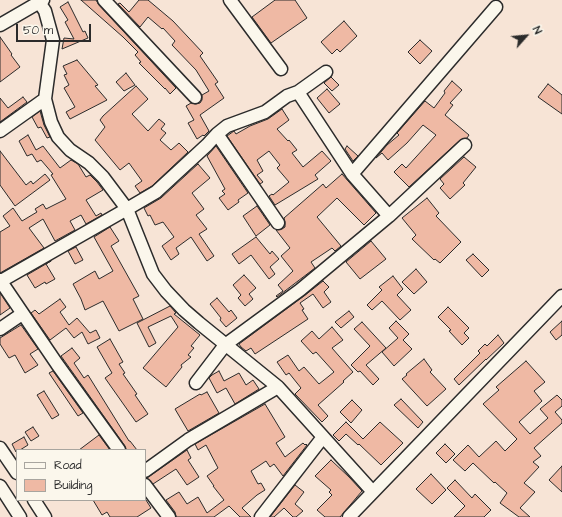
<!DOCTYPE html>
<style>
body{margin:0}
#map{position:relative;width:562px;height:517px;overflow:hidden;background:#f7e4d6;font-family:"Architects Daughter",sans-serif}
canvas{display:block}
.legend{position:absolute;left:16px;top:449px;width:130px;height:52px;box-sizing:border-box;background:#fbf7ec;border:1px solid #a8a59f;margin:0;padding:5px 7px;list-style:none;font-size:12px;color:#2b2b2b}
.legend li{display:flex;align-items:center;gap:8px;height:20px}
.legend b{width:20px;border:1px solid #a8a59f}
.north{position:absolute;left:506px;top:16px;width:40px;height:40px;-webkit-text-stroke:3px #fbf7ec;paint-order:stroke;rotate:63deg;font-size:11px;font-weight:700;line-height:16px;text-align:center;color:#2b2b2b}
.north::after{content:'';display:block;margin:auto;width:14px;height:18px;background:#2b2b2b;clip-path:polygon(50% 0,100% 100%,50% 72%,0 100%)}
.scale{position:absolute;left:16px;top:24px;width:75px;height:18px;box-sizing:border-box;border:2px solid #2b2b2b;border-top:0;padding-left:5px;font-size:12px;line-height:14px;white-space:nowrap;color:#2b2b2b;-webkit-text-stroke:3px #fbf7ec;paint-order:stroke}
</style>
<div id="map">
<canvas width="562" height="517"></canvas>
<ul class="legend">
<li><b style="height:5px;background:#fbf7ec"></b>Road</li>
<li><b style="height:11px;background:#efb9a4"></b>Building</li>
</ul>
<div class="north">N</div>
<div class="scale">50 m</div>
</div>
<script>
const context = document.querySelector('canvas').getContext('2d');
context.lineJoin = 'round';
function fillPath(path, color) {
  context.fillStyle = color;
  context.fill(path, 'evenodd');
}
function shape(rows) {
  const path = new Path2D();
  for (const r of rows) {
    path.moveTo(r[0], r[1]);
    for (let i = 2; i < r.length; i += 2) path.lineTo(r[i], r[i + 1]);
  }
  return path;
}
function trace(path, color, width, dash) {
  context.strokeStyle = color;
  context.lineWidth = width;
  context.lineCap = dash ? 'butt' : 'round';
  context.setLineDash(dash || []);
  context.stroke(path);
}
const building = shape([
 [81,0,96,0,99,5,176,88,170,94,165,88,165,89,139,63,141,62,135,55,138,52,123,37,81,0],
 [139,0,148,0,173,21,203,53,200,56,218,82,215,84,224,98,200,115,209,131,204,136,203,135,197,139,188,123,194,120,186,106,191,103,196,104,200,103,202,100,202,95,209,91,196,70,172,45,175,41,163,28,162,29,148,17,140,27,118,4,120,3,129,12,139,0],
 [275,0,295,0,307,18,271,43,252,17,275,0],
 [68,2,83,32,85,31,88,38,62,49,64,38,74,39,65,22,68,20,60,7,68,2],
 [344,21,357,36,340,52,337,49,332,54,321,42,344,21],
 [0,37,12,54,11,55,20,67,0,82,0,37],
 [420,40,432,51,420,64,408,52,420,40],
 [77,60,98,85,95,86,107,100,70,119,66,112,75,107,64,88,69,85,64,75,67,74,63,66,77,60],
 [126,73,135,85,124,91,116,82,126,73],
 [331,77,339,85,332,91,324,83,331,77],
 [452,81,462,90,450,103,453,105,445,115,469,135,467,138,460,140,409,187,394,172,402,164,406,168,436,135,423,125,407,143,388,160,382,153,376,158,387,145,399,135,397,133,425,101,434,108,445,93,444,91,452,81],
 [548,84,562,95,562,114,538,97,548,84],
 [136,86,148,99,132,114,148,131,159,119,165,124,161,129,166,133,160,140,171,150,179,143,188,152,152,186,140,193,135,186,142,181,129,163,120,170,95,140,105,127,100,120,103,116,136,86],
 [327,89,340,104,329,113,317,98,327,89],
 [23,97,27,102,0,122,0,98,8,108,23,97],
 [282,109,289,120,277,129,288,141,289,140,297,150,292,153,303,167,322,151,331,161,315,175,318,179,275,205,269,196,272,194,273,195,289,182,277,168,280,165,269,151,257,160,263,171,257,175,263,182,260,184,227,136,234,131,236,134,250,126,268,119,282,109],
 [40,111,44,125,50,137,47,138,41,127,38,128,32,117,40,111],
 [28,135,36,150,43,146,60,168,71,160,78,164,86,177,90,175,97,182,103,190,86,200,96,216,101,213,102,215,86,224,81,215,70,221,75,230,55,241,43,219,29,228,44,248,0,273,0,232,10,226,3,216,13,208,22,221,37,212,35,209,43,204,46,209,66,199,51,175,53,174,41,160,37,162,32,154,27,156,19,141,28,135],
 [216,146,248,193,238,200,239,202,228,210,219,198,225,194,222,191,225,189,207,156,216,146],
 [347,146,358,156,353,161,345,149,347,146],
 [0,151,26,185,31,181,33,184,45,174,50,180,15,206,0,185,0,151],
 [464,157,476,167,463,183,465,185,450,199,440,188,444,184,440,179,464,157],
 [198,164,210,178,192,193,204,209,196,215,207,229,199,234,214,256,207,261,191,237,176,248,179,254,171,260,162,246,174,237,163,222,155,225,150,215,148,216,144,208,161,198,198,164],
 [342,174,376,213,364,225,337,198,317,217,341,246,335,251,332,248,311,262,315,268,277,297,276,296,283,291,278,285,293,271,281,256,290,248,276,230,282,229,285,227,285,222,284,218,323,184,326,188,342,174],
 [427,198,439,213,436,216,461,242,440,263,435,259,434,260,412,239,416,235,402,218,427,198],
 [257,206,270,225,256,236,243,216,257,206],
 [110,227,119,241,111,246,139,296,133,299,143,319,119,331,103,301,85,310,81,299,73,284,95,271,99,279,113,271,94,237,110,227],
 [256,237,270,254,272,251,279,259,270,267,275,274,269,279,251,255,239,264,232,254,256,237],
 [371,241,386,259,360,279,346,262,371,241],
 [76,247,83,260,75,264,68,251,76,247],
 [473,254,489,270,482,277,466,260,473,254],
 [51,261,46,264,55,279,46,284,45,282,35,288,27,275,51,261],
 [416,269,427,282,414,294,402,282,416,269],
 [244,275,256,288,249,294,253,299,245,306,238,298,241,295,233,285,244,275],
 [393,276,403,289,397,295,411,310,400,320,382,301,372,310,367,305,382,290,379,287,393,276],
 [323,281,329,287,324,292,331,302,323,308,313,294,300,303,304,309,302,310,308,319,255,354,251,348,246,351,241,347,239,344,304,296,323,281],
 [0,293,10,308,0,315,0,293],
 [217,298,229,312,231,310,237,318,226,327,220,320,221,318,210,304,217,298],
 [60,299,66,307,60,312,69,325,77,318,90,333,96,330,100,338,88,344,82,332,74,338,66,328,50,340,31,313,35,310,39,314,60,299],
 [170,306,176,313,174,314,200,335,191,346,194,348,188,355,191,357,181,365,182,367,166,387,143,368,178,327,171,316,148,327,156,343,149,347,137,323,170,306],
 [448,307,469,328,464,333,469,338,462,345,449,331,451,330,438,317,448,307],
 [349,311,354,317,341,328,335,322,349,311],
 [396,321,409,334,403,340,412,349,394,366,382,352,398,338,389,328,396,321],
 [562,321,562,335,556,340,550,332,562,321],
 [362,322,386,348,366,365,379,379,373,385,360,371,358,372,351,365,370,346,354,329,362,322],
 [21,325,38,349,30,354,38,365,25,373,15,355,9,358,0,344,0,338,21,325],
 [332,327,343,340,332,348,353,372,343,381,344,382,318,405,328,416,322,422,295,394,301,388,289,373,286,375,277,362,288,355,299,371,304,367,319,384,334,372,316,352,313,354,301,341,312,331,319,339,332,327],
 [498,335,504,343,486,360,486,359,459,385,454,379,480,353,478,351,485,344,487,346,498,335],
 [110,339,123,362,119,364,125,373,123,374,137,394,135,395,148,414,136,422,105,378,112,373,97,347,110,339],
 [72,348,80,358,74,363,84,378,88,375,129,441,130,441,137,450,126,450,125,446,61,356,72,348],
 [424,359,432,370,430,372,446,389,427,406,402,379,407,375,406,374,424,359],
 [526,361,545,382,534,391,542,401,519,422,530,434,548,418,540,409,557,395,562,400,562,406,555,412,562,420,562,423,534,448,541,456,533,462,539,467,524,483,535,492,520,508,530,517,519,517,500,503,507,493,495,482,494,483,473,463,465,471,453,460,468,445,479,457,496,441,505,451,517,439,483,404,499,390,496,387,526,361],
 [53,371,83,413,78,416,49,373,53,371],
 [219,371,224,381,239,373,246,385,253,380,259,389,235,404,226,388,217,393,209,378,212,375,219,371],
 [44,391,59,415,52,419,37,395,44,391],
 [207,392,219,413,188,431,175,409,200,394,201,395,207,392],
 [401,399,423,422,418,428,394,405,401,399],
 [352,400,362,410,351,423,340,412,352,400],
 [265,404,285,437,276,443,285,457,303,443,305,445,306,444,307,445,283,476,274,464,270,467,266,461,251,471,258,484,261,483,265,490,257,495,242,508,251,517,240,517,229,506,214,517,176,517,175,512,166,500,179,492,187,504,198,497,207,513,224,500,213,486,214,486,207,476,218,468,206,445,198,450,195,444,265,404],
 [346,422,363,439,380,422,403,443,381,465,359,444,358,445,346,434,339,441,333,435,346,422],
 [33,427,39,436,31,441,25,432,33,427],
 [99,435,110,450,79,450,99,435],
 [24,437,28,445,20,450,17,450,16,452,12,444,24,437],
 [445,444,455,454,446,463,436,453,445,444],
 [187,450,191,458,188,460,199,477,187,485,176,469,153,484,147,478,187,450],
 [331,460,349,477,362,491,340,517,325,517,317,510,332,495,329,492,331,490,315,476,331,460],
 [562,466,562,492,549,480,562,466],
 [431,474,446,490,432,504,416,489,431,474],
 [455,480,472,498,475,494,491,510,484,517,454,517,465,506,447,488,455,480],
 [295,485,304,492,295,504,303,511,296,517,293,517,284,508,274,517,270,517,295,485],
 [93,500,146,500,151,508,137,517,110,517,107,512,102,515,93,500]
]);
fillPath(building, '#efb9a4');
trace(building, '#2b2b2b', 1);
const minor = shape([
 [104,0,195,97],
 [230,0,281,69],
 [39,2,45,11,53,40,45,99,51,122,58,137,70,150,89,163,103,177,127,209,156,192,207,145,217,134,278,223],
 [0,25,43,0],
 [298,92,326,72],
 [0,131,45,99],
 [352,174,496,7],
 [389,216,465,145],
 [0,280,57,364,119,450],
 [1,281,127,209,153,274,166,291,184,310,199,323,278,387,373,492],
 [0,329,22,314],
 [196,383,225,345,300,290,389,216,352,174,298,92,287,96,265,112,227,126,217,134],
 [0,448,17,473],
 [145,471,188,440,278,387],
 [145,485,169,517],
 [0,486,20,517],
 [34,500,45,517],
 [261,517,323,437],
 [349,517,562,296]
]);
trace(minor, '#2b2b2b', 15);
trace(minor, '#fbf7ec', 12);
</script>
